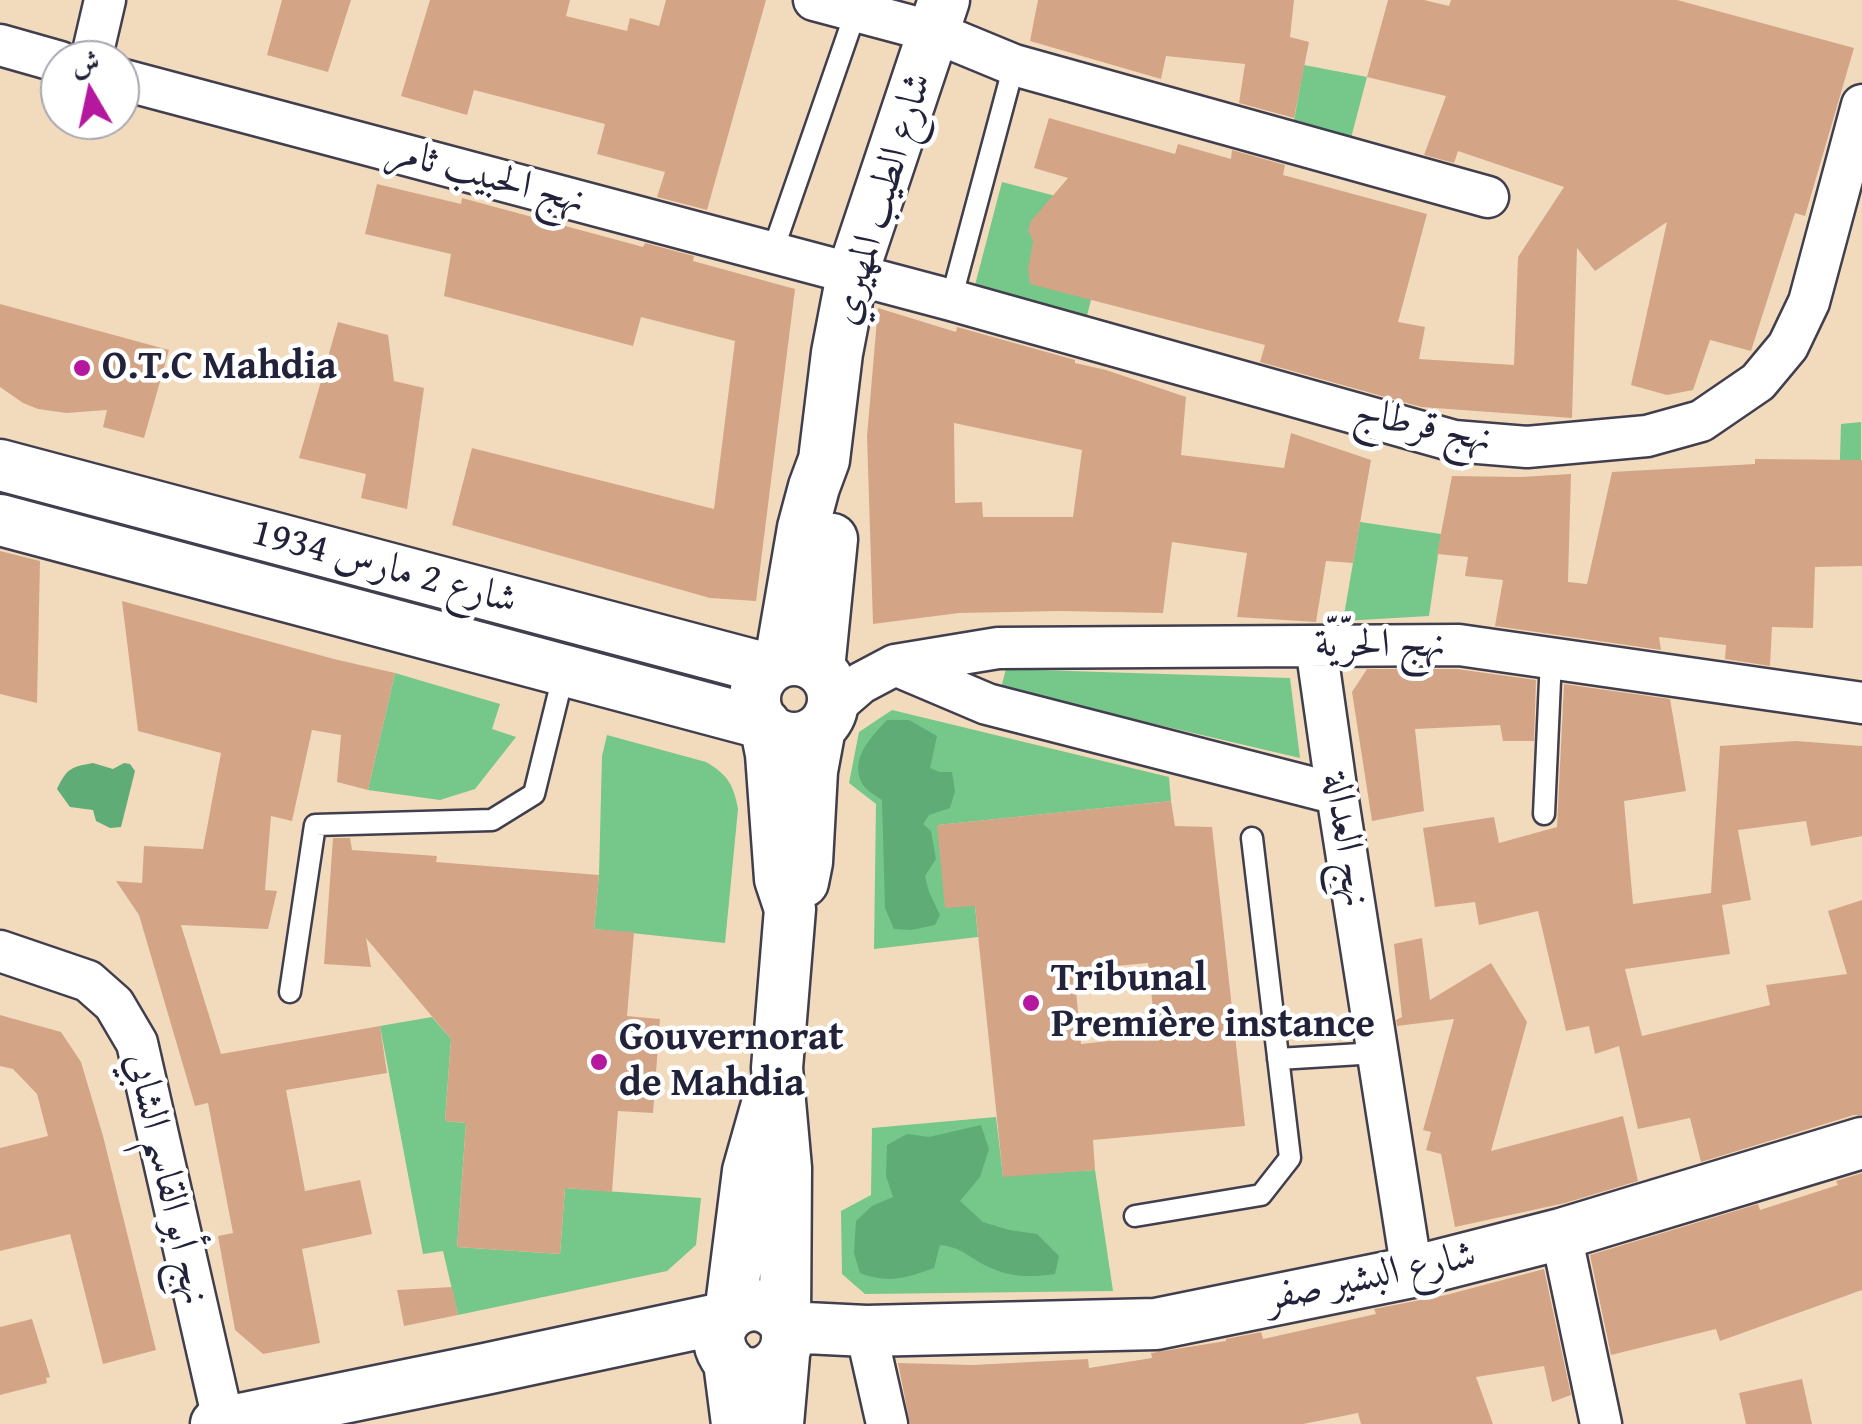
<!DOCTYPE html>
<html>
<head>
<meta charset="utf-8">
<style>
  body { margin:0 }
  #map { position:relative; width:1862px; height:1424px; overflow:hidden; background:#f2dbbd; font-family:"Gentium Book Plus",Amiri,serif }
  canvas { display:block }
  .north { position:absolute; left:40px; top:40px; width:100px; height:100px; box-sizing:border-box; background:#fff; border:2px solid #a7a7b1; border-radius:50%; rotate:351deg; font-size:28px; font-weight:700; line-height:40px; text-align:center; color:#22223b }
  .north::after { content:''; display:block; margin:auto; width:35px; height:45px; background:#b5179e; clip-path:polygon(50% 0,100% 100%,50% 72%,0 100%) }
</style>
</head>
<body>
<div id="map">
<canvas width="1862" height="1424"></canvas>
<div class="north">ش</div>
</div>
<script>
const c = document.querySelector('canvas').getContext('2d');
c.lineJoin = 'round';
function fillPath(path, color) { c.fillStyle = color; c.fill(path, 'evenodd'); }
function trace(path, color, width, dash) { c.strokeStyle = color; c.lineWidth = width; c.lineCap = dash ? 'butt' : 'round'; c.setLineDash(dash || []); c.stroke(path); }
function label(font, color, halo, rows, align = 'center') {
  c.font = font + ' "Gentium Book Plus",Amiri,serif'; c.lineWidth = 9; c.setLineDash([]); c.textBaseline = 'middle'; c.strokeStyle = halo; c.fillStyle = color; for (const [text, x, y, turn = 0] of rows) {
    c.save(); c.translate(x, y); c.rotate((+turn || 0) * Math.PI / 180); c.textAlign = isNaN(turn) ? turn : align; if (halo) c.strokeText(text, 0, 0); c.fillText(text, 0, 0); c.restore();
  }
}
const green = new Path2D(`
  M1304 65 1367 77 1351 138 1294 120Z
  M1002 182 1113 211 1087 316 975 285Z
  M1861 422V505L1838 523 1841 424Z
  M1360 522 1441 534 1429 616 1343 621Z
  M1006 669 1290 678 1300 758 1001 688Z
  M395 673 500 704 492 729 516 737 475 789 440 800 368 790Z
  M892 710 1169 777 1171 801 938 825 975 906 978 937 874 949 876 804 849 783 859 732Z
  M607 735 706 762C727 774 734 785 738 809L725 943 594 929 599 875 602 756Z
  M432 1017 451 1039 445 1121 466 1123 457 1247 560 1254 565 1188 701 1198 696 1245 667 1271 458 1315 443 1251 423 1254 380 1026Z
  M996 1117 1003 1176 1095 1170 1113 1291 865 1294 842 1274 841 1211 871 1195 872 1128Z`);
const forest = new Path2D(`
  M887 720H909L937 736 930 768 940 772H952L955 791 950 808 929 815 923 824 931 831 936 859 925 876 929 892 940 915 935 925 911 930 894 929 885 908 882 800C876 796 867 791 863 785 848 760 871 737 887 720Z
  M93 763 113 769 124 763 130 764 135 771 121 827 110 828 96 821 93 810 70 807 57 789C67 768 71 767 93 763Z
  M981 1125 989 1149 980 1177 960 1201 983 1222 1009 1230 1037 1234 1059 1256 1055 1274C1034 1277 1012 1278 991 1268 971 1260 963 1247 940 1245L934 1268C906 1278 889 1284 860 1273L854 1253 856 1221 872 1206 893 1197 886 1176 887 1145 907 1134 929 1137Z`);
const building = new Path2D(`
  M282 0H351L328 72 267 55Z
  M430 0H570L566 16 627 31 630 18 659 26 666 0H766L707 210 657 197 665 172 597 154 605 124 474 90 467 115 401 96Z
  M1038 0H1294L1290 37 1309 42 1294 118 1239 103 1245 64 1166 56 1161 79 1030 41Z
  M1388 0H1424L1449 6 1451 0H1677L1854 48 1805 216 1795 213 1751 351 1710 340 1693 390 1667 395 1631 385 1667 222 1595 271 1577 248 1572 418 1421 407 1260 362 1265 345 1030 284 1028 270 1033 241 1028 230 1031 221 1068 178 1034 168 1049 118 1175 154 1178 144 1231 159 1232 150 1285 165 1283 175 1427 214 1398 322 1425 327 1419 359 1514 365 1518 257 1564 187 1458 151 1454 163 1424 155 1446 96 1367 77Z
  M377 184 461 204 462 198 643 247 645 243 694 256 693 261 795 289 756 601 710 598 452 525 472 448 714 509 735 341 641 317 633 346 444 296 451 254 365 234Z
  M0 304 169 350 144 438 103 427 107 410 66 413 38 409 23 403 0 387Z
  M878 308 956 332 957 327 1075 360V363L1106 370 1186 397 1181 455 1284 468 1291 433 1371 460 1353 563 1326 561 1316 622 1237 617 1247 553 1172 542 1163 613 1060 611 959 613 873 624 867 436ZM954 423 1082 450 1073 517H983L982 502 955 503Z
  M338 322 388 335 394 381 424 388 407 509 361 498 366 474 299 458Z
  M1755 459 1862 460V566L1815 567 1813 628 1772 627 1770 666 1725 659 1726 645 1659 637 1661 650 1495 626 1503 580 1465 576 1468 557 1437 554 1452 476 1520 477 1571 474 1568 582 1587 584 1612 472 1755 464Z
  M0 551 40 561 37 703 0 694Z
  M122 601 334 659 395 673 368 790 337 782 341 735 312 730 292 821 271 816 265 890 277 891 268 929 181 925 221 1054 380 1026 387 1073 286 1090 305 1191 360 1180 372 1234 302 1249 320 1343 263 1354 235 1330 218 1236 233 1233 208 1103 195 1106 139 915 116 881 142 883 144 846 203 849 221 753 138 731Z
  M1367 669H1457L1536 680 1534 741H1503L1500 725 1415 729 1424 811 1372 821 1352 692Z
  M1564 684 1670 699 1686 791 1624 801 1633 904 1711 893 1720 746 1796 741 1862 746V836L1811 846 1806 821 1738 830 1751 900 1722 905 1730 954 1625 969 1642 1036 1770 1005 1766 985 1847 974 1828 911 1862 900V1115H1854L1701 1162 1690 1118 1638 1129 1619 1046 1595 1054 1589 1026 1566 1031 1538 911 1479 925 1475 902 1435 907 1423 828 1494 817 1499 843 1557 827Z
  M1171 801 1175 826 1212 827 1245 1126 1093 1140 1095 1170 1003 1177 975 906 945 908 937 825ZM1148 963 1156 1036 1081 1044 1074 970Z
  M333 838H350L352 850 437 856 436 862 599 875 594 929 634 932 627 1016 660 1019 653 1113 618 1111 612 1192 565 1188 560 1254 457 1247 466 1123 445 1121 451 1039 366 938 371 967 324 964Z
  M1422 938 1430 1000 1491 963 1527 1022 1491 1151 1623 1116 1638 1181 1565 1203 1455 1227 1441 1154 1426 1150 1431 1132 1423 1130 1454 1019 1397 1026 1396 1020 1402 1017 1394 944Z
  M0 1015 61 1032 81 1062 103 1136 156 1350 103 1364 70 1234 0 1251V1148L48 1136 37 1094 13 1069 0 1066Z
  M1862 1173V1290L1720 1341 1716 1329 1611 1355 1590 1255 1758 1204 1760 1210 1838 1185 1836 1181Z
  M1544 1269 1571 1395 1552 1402 1544 1366 1476 1377 1493 1424H1361L1358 1413 1303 1424H910L898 1363 973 1365 1088 1359 1089 1368 1152 1358 1151 1353 1226 1341V1339L1261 1332 1263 1339 1376 1314 1374 1309 1446 1295Z
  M452 1287 458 1315 404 1326 397 1290Z
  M32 1319 50 1377 46 1378 47 1383 0 1395V1327Z
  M1802 1379 1812 1424H1746L1739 1393Z`);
const service = new Path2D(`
  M772 253 856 11
  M951 300 1014 65
  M1544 814 1551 658
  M290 992 315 825 492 820 534 794 564 672
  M1278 1059 1377 1053
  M1135 1216 1261 1195 1290 1158 1252 838`);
const minor = new Path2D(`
  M814 0 934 32 1014 65 1488 197
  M0 45 60 62
  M91 60 105 0
  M120 79 951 300 1454 441 1527 447 1647 436 1701 421 1758 382 1788 346 1809 302 1862 105
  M1316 646 1337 794 1412 1272
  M895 665 987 704 1337 794
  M832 708 861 683 895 665 998 648 1459 645 1862 703
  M0 951 88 981 114 1004 137 1043 224 1424
  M1561 1234 1601 1424
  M866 1331 887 1424`);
const tertiary = new Path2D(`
  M0 465 768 669
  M0 520 765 724 771 754 780 879 790 909 777 1068 786 1168 785 1324C798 1365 747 1393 725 1357 701 1319 758 1282 785 1324
  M755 699a39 39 0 1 1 78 0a39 39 0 1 1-78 0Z
  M780 662 803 528 814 487 824 460 837 353 852 275 944 0
  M819 669 832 539
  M803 882 807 862 812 771 820 728
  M730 1314 748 1171 769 1097
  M786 1327 866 1331 1156 1324 1412 1272 1561 1234 1862 1143
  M729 1362 737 1424
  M216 1424 485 1369 728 1317
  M778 1424 784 1355`);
const markers = [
  [82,368,10,"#b5179e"],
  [1031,1003,10,"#b5179e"],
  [599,1062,10,"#b5179e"]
];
const streetNames = [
  ["نهج الحبيب ثامر",486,177,15],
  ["شارع الطيب المهيري",883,199,-73],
  ["نهج قرطاج",1423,427,12],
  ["شارع 2 مارس 1934",384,568,15],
  ["نهج الحرّيّة",1380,646],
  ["نهج العدالة",1345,840,81],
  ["نهج أبو القاسم الشابي",166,1179,77],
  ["شارع البشير صفر",1371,1278,-12]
];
const poiNames = [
  ["O.T.C Mahdia",102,368],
  ["Tribunal",1051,980],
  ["Première instance",1051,1026],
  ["Gouvernorat",619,1039],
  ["de Mahdia",619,1085]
];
fillPath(green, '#75c78a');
fillPath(forest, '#60ac76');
fillPath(building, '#d3a586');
trace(service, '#413e4e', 25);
trace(minor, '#413e4e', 45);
trace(tertiary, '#413e4e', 55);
trace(service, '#fff', 20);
trace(minor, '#fff', 40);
trace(tertiary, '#fff', 50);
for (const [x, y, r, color] of markers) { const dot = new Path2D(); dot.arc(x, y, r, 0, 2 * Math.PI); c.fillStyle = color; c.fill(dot); trace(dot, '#fff', 4); }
label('40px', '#22223b', '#fff', streetNames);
label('bold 40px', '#22223b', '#fff', poiNames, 'left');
</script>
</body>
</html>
